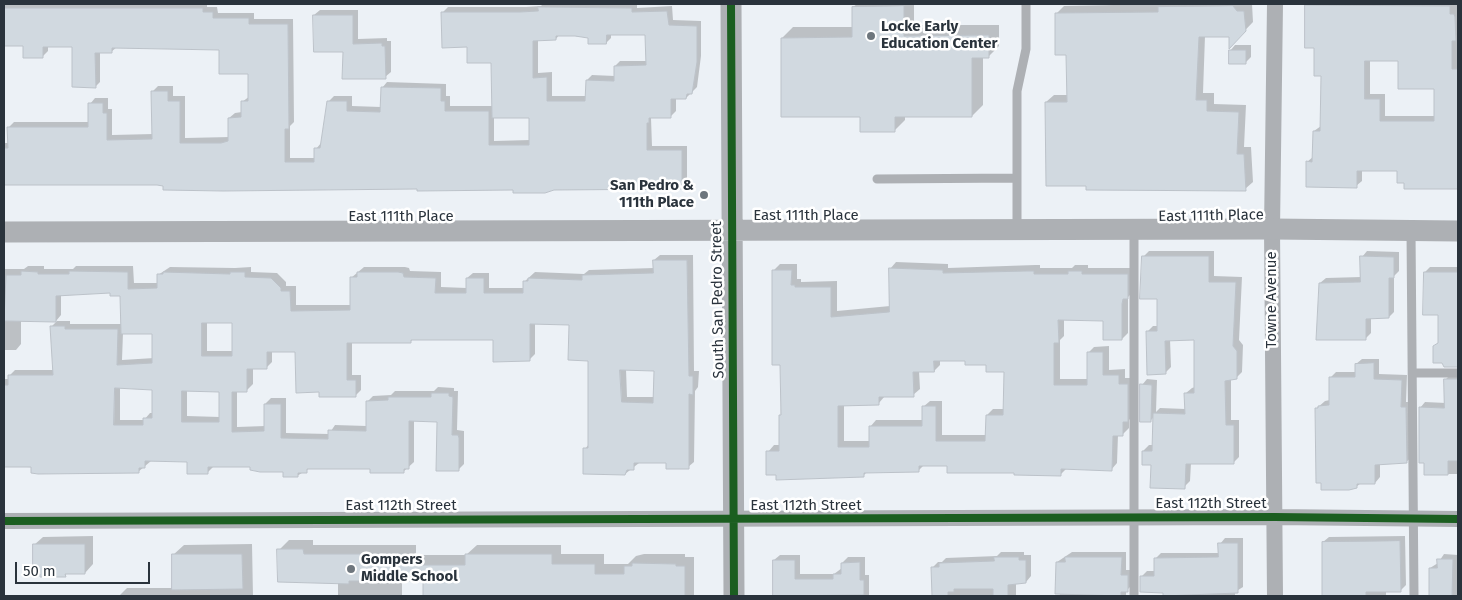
<!DOCTYPE html>
<html>
<head>
<meta charset="utf-8">
<style>
  body { margin:0 }
  #map { position:relative; width:1462px; height:600px; overflow:hidden; background:#ecf1f6; font-family:"Fira Sans",sans-serif }
  canvas { display:block }
  .frame { position:absolute; inset:0; border:5px solid #2a333c; pointer-events:none }
  .scale { position:absolute; left:15px; top:562px; width:135px; height:22px; box-sizing:border-box; border:2px solid #2a333c; border-top:0; padding-left:6px; font-size:15px; line-height:18px; white-space:nowrap; color:#2a333c; -webkit-text-stroke:4px #fff; paint-order:stroke }
</style>
</head>
<body>
<div id="map">
<canvas width="1462" height="600"></canvas>
<div class="frame"></div>
<div class="scale">50 m</div>
</div>
<script>
const c = document.querySelector('canvas').getContext('2d');
c.lineJoin = 'round';
function fillPath(path, color) { c.fillStyle = color; c.fill(path, 'evenodd'); }
function trace(path, color, width, dash) { c.strokeStyle = color; c.lineWidth = width; c.lineCap = dash ? 'butt' : 'round'; c.setLineDash(dash || []); c.stroke(path); }
function label(font, color, halo, rows, align = 'center') {
  c.font = font + ' "Fira Sans",sans-serif'; c.lineWidth = 5; c.setLineDash([]); c.textBaseline = 'middle'; c.strokeStyle = halo; c.fillStyle = color; for (const [text, x, y, turn = 0] of rows) {
    c.save(); c.translate(x, y); c.rotate((+turn || 0) * Math.PI / 180); c.textAlign = isNaN(turn) ? turn : align; if (halo) c.strokeText(text, 0, 0); c.fillText(text, 0, 0); c.restore();
  }
}
const shadow = new Path2D(`
  M4 4H207V7H217L218 13H254V19H293L294 122 290 126V158H316V149L321 143 329 101 334 96H352V106L381 107 382 88 387 82 446 84V96H450V106H493L492 62 468 46 443 12 448 7H526L541 6 543 4H637V8L672 6 673 20 701 21V56L697 87 686 98 676 97V111L670 117 651 118 652 146H687V182L681 187 515 191V189L418 188 58 183 4 184V143H9V127L14 122H90V104L95 98H108V109H112V135L153 134V91L158 86H173V96H185V138L230 137 229 118 235 113 242 112V102L250 96 249 73 220 48 117 47 111 52H100V82L95 87 74 46 48 45V51L42 57 25 45H4ZM646 33 647 61H620L615 66V76L592 75 587 80V96H552V72L538 73V39H556L559 35 589 37 606 43 611 38V34ZM494 117H530V140L494 141Z
  M857 4H914V25H999V46L988 57H983V105L972 116H905V120L894 131 861 115 782 38 793 27H853V7Z
  M1163 4H1252L1253 22 1230 46V36H1205L1203 93H1214V104L1246 105 1244 147H1251L1253 182 1245 189 1046 102 1054 95H1068L1067 53 1056 14 1064 6Z
  M1308 4 1458 5V187H1406V182L1398 170H1362V181L1356 186 1307 162 1314 156V131L1321 126 1322 75 1306 6ZM1370 60H1399L1436 88V116H1385V94H1370Z
  M320 10H358V39L387 38V41H391V72L385 77 344 51 314 15Z
  M1235 45H1251V57L1245 63 1230 51Z
  M1149 251H1214V276L1242 277 1239 340 1243 345 1242 372 1236 378 1231 379V420H1239V457L1233 463H1191L1190 481 1184 487 1152 464 1143 451 1149 445H1154V417L1150 421 1142 385 1147 379 1157 380 1156 412 1160 408 1186 409V393L1192 388 1195 387V339H1170L1171 367 1165 373 1147 332 1153 326H1158L1159 298 1143 257Z
  M1367 251 1399 252V271L1394 276V312L1389 317H1371V333L1366 338 1320 283 1326 278 1361 277 1362 257Z
  M660 255H693L694 371H699L698 387 695 391 694 462 688 467 668 461 639 463 625 474 585 449 589 444 590 359 570 324 535 323V354L529 360 495 339H413L410 342H352V375H361V390L355 396 320 391 296 351H272V362L266 368H253V384L247 390H237V427L265 426V404L271 398H286V433L329 434 335 425 367 426V402L373 396 391 395 395 391H434L438 387 454 388V391H458L457 430 464 431V464L458 470 438 420H414V462L403 472 372 468H310L297 476 284 471 252 466 213 467 208 472 188 461H151L138 472 4 466V379H9V376L15 370H54L51 327 57 321H70V324H122V294L111 292 61 294V315L56 321 21 320V344L16 350H4V269H24L28 266H44V269H73L76 266H133L134 283H158V275L170 267 235 268 251 267V272L277 273 286 282V286H296V305H351V278L364 267H405L409 268 410 271 441 272V287L467 288V278L473 273H489V288H524V282L535 272 584 274 589 270 654 268V260ZM207 322H233V351H207ZM154 332V358L122 360 123 333ZM626 369 655 370V397H627ZM120 387 154 388 153 413H150L144 420H120ZM187 390 220 391V417L187 416Z
  M896 262 948 264V268L1035 265H1040V268H1072L1075 265H1088V268H1134V291L1128 297V333L1122 339 1104 320 1064 319V336L1060 340V379H1088V353L1094 347 1109 346V370L1125 369V378H1134V415L1129 420V428L1122 435H1118L1117 463 1111 470 1067 468 1061 474 948 465H924L918 471 867 472 863 476 777 474 768 452 774 445H780L782 364 773 271 780 264H797V279H801V282L837 281V311L890 306V269ZM940 360H966L988 363 1005 370V409H993L987 415V435H942V401H930L923 407V420H876L870 427V441H844V404H878L885 396 913 395 920 389 919 371H934L940 365Z
  M1430 267H1458V366H1445L1435 346 1439 342V314L1425 272Z
  M1362 359H1379V374L1407 375 1406 402H1411L1412 457 1406 462 1380 463V477L1375 483H1361L1356 487 1317 408 1325 401 1330 400 1331 377 1336 372H1356V364Z
  M1451 374H1458V474H1425L1420 408 1425 402 1446 403 1445 380Z
  M93 536V564L85 573H68L65 575 34 545 43 537Z
  M1405 536 1406 585 1401 590H1386V596H1323V542L1329 537Z
  M1225 538H1243V587L1235 592V596H1166L1164 592 1142 576 1147 571H1155L1156 558 1161 553H1220V544Z
  M289 540H313V545H416V555H466L477 545H561V554H604V564H628L636 556 644 554H685V557H694V596H424V579L402 580V596H338V583L279 550Z
  M252 544 253 596H119L127 588H174L173 555 184 545Z
  M1001 552H1024V555H1031V576L1026 582 1016 583V596H914L932 595V568L938 562H942L946 558 997 556Z
  M1072 552H1126V570H1132V585L1126 591V596H1060L1057 562Z
  M1444 554 1458 555V596H1447L1430 568 1438 563Z
  M780 555H800V574H834L842 568V563L848 557H865V575H869V596H778L774 560Z`);
const building = new Path2D(`
  M1305 5 1450 6V14H1454L1455 17 1456 41H1452V69H1458V189H1404V183H1397V171H1357V188L1306 187V161L1312 162 1313 131H1320L1321 76H1314V48H1305ZM1365 61H1398V89H1434V121H1380V99H1365Z
  M904 6V36L989 35V58H972V117H895V132H860V117H781V38L852 37V7Z
  M1233 6 1237 11H1244L1246 31 1229 49V37H1199L1196 100H1207V111L1239 112 1237 154H1244L1246 191 1086 190V186H1046L1045 102H1067L1066 55H1055V13L1158 12V7Z
  M538 7 632 8V12L667 11 669 25 697 26V62L692 94H687L686 99H671V118H649V123H647V150H682V189L554 190 545 193H513V190L417 191V189L223 191 163 190V186L157 185H4V148H8L7 127H88V103H103V113H107V140L152 139 151 91H168V101H180V143H221L228 141V118L241 117V101H248V74H219V50L112 48V53H95L96 88 72 87V47H43V58H23V46H4V8H203V12H213V18H249V24H288L289 129H285V162H314V148H320L327 101H347V111L380 112 381 87 441 88V101H445V111H489V145H529V118H492L491 63H467V47L442 48 441 12H520L538 11ZM607 35H645L646 65 614 66V81L586 80 585 101H547V77L533 78V41L556 40V36H575L588 38V44H606Z
  M313 15H353V44L382 43V46H385L386 79H342L343 52H314Z
  M1229 50H1246V64H1229Z
  M1142 256H1209V282H1236L1233 346 1237 351V379L1225 381 1226 425H1234V464H1186L1185 489 1150 488 1151 465H1142V451H1152L1153 413 1185 414 1184 393H1194V340L1165 341 1166 374 1147 375 1146 331H1157V299H1140Z
  M1360 256 1394 257V278H1389V318L1366 319V340H1316L1319 283 1360 282Z
  M653 260H687L689 376H693V395L689 394V469H666V463H634V470H627L625 475 583 474V448H588V361L568 360 569 325 530 324V361L493 362V340H411V343H347V380H356V397H319V392L296 393 295 352H267V369H247V392H232V432L264 431V404H281V438L328 439V430L366 431V401L388 400V397H431V393H449V396L453 397 452 435H458L459 438V471H436L437 422 409 421V469H404V473H370V469H307V473H298V477H283V472H260L250 470V467H208V474H187V462L145 461V468H139V473L38 474 31 473V467H4V385H8V375H53L50 326H65V329H118L117 365 152 363V334H121L120 296H110V293L56 296V322L4 321 6 275H21V271L38 272V274H69V271L128 272V289L157 288V274H163V272L230 274V272H245V277L271 278 281 288V291H290L291 311 350 310V277H357V272H398L403 273 404 277 436 278 435 293H466V278H484V293H523V281H528V278L582 280V275L653 273ZM202 323H232V356H202ZM620 370 654 371 653 403 622 402ZM115 388 152 390V418H143V425H114ZM182 391 219 392V422H182Z
  M889 268 943 270V273L1027 271H1034V274H1068V271H1082V274H1128V299H1123L1122 304V340H1103V321L1058 320 1059 343H1054V385H1087V352H1103V375H1119V384H1128V422H1123V436H1113L1112 471 1061 469V476L1014 475V473H947V466H919V472L864 473V477L776 480V475H766V451H779V415H781L780 365H772V270H792L791 285H795V287H831V317L889 312ZM934 361H965V365H986V372H1004L1003 415H986L985 441H936V406H922V426H869V447H838V406L879 405V397H914L913 372H934Z
  M1424 272H1458V367H1444L1442 363H1433V346L1438 343V315H1423Z
  M1374 363V379L1402 380 1401 407H1406L1407 463 1375 465V484H1357V488L1349 490H1321V483H1316L1315 408H1318V406L1329 405V377H1355V364Z
  M1444 379H1458V461H1448V475H1424V463H1419V407L1444 408Z
  M1140 384 1152 385 1151 422H1140Z
  M1400 541 1401 592H1366V596H1322V542Z
  M1218 543H1238V593L1163 596V593L1140 592V576H1154V558L1218 557Z
  M33 544H85V574H65L66 577H40V574H33Z
  M277 549H303L304 554H406V565H465V554H552V564H595V574H624V566H632V563L676 564V566H685V596H423V581H349V584L278 582Z
  M172 554H242L243 589 172 590Z
  M994 557H1019V560H1026V583L1008 585V596H993V589H954V592H948V596H932L931 567H939V563L994 561Z
  M1065 557H1122L1121 575H1128V592H1121V596L1055 594 1056 562H1065Z
  M1437 559H1453L1452 596H1429V568H1437Z
  M773 560H795V579H833V574H841V563L860 562V580H864V595L773 596Z`);
const service = new Path2D(`
  M1017 178V230
  M877 179 1017 178V91L1026 49V4
  M1411 231 1414 596
  M1413 373H1458
  M1134 596V231`);
const minor = new Path2D(`
  M4 521 1274 517 1458 519
  M1275 596 1272 229 1275 4`);
const tertiary = new Path2D(`
  M731 4 734 596
  M4 232 1272 229 1458 231`);
const cycleway = new Path2D(`
  M731 4 734 596
  M4 521 1274 517 1458 519`);
const markers = [
  [871,36,5,"#6e767d"],
  [704,195,5,"#6e767d"],
  [351,569,5,"#6e767d"]
];
const poiNames = [
  ["Locke Early",881,27],
  ["Education Center",881,44],
  ["San Pedro &",694,186,"right"],
  ["111th Place",694,203,"right"],
  ["Gompers",361,560],
  ["Middle School",361,577]
];
const streetNames = [
  ["East 111th Place",806,216],
  ["East 111th Place",1211,216,-1],
  ["East 111th Place",401,217],
  ["South San Pedro Street",718,300,-91],
  ["Towne Avenue",1272,300,-90],
  ["East 112th Street",1211,504],
  ["East 112th Street",401,506],
  ["East 112th Street",806,506]
];
fillPath(shadow, '#0003');
fillPath(building, '#d1d9e0');
trace(building, '#bcc2c9', 1);
trace(service, '#adb0b4', 9);
trace(minor, '#adb0b4', 16);
trace(tertiary, '#adb0b4', 21);
trace(cycleway, '#1b5e20', 8);
for (const [x, y, r, color] of markers) { const dot = new Path2D(); dot.arc(x, y, r, 0, 2 * Math.PI); c.fillStyle = color; c.fill(dot); trace(dot, '#fff', 2); }
label('bold 15px', '#2a333c', '#fff', poiNames, 'left');
label('15px', '#2a333c', '#fff', streetNames);
</script>
</body>
</html>
